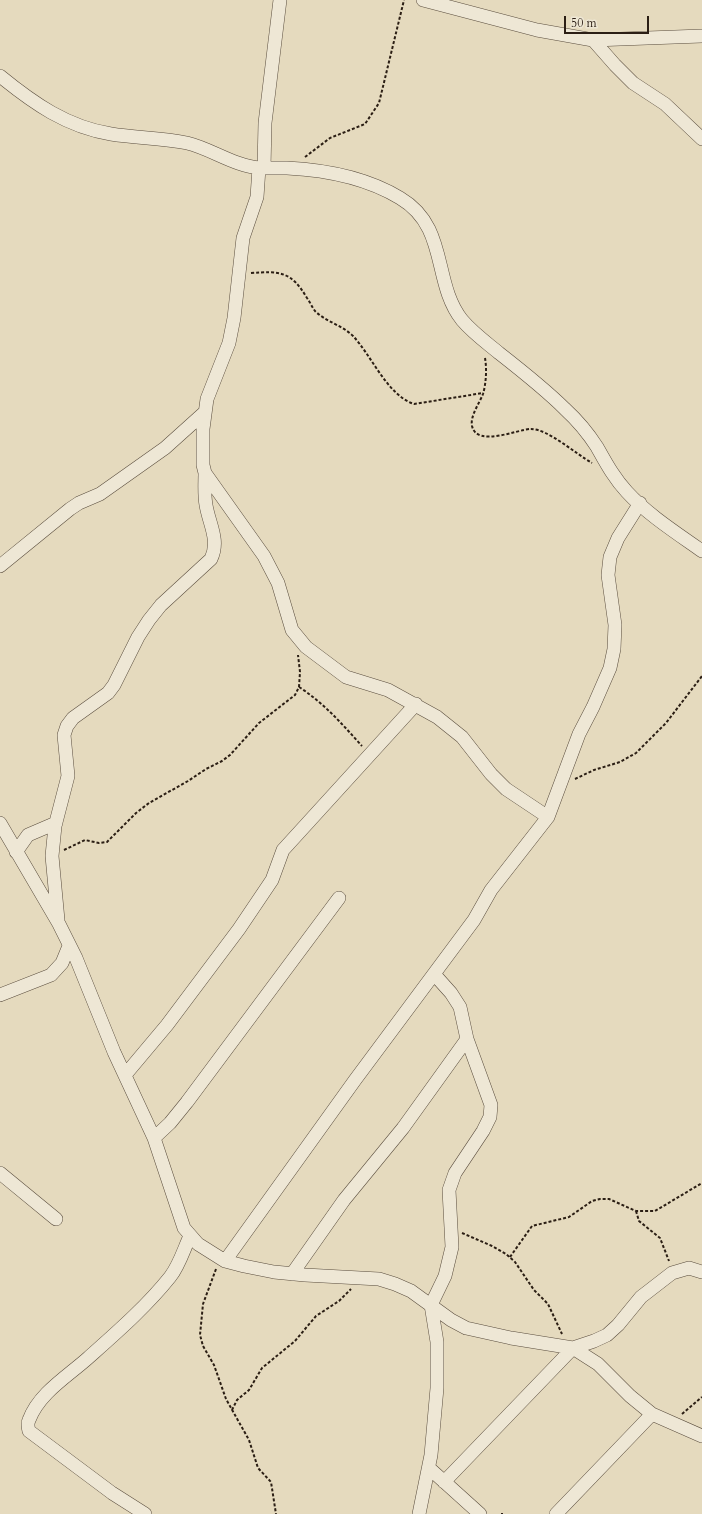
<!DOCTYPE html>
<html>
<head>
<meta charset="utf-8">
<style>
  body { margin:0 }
  #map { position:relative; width:702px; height:1514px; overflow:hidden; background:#e5dabe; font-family:Cardo,serif }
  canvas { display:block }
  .scale { position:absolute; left:564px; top:16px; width:85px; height:18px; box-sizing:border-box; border:2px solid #2b1e14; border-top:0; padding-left:5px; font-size:12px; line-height:14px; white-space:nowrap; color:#2b1e14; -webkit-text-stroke:3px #eee7d5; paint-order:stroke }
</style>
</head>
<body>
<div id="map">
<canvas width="702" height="1514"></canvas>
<div class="scale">50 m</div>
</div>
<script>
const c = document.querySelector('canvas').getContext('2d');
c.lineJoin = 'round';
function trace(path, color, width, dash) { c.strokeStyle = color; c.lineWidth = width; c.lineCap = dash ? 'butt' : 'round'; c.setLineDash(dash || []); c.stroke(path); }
const path = new Path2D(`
  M305 157 330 138 365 124 379 103 404 0
  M251 273C280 271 291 271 307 298 310 302 312 307 315 311 326 322 342 325 353 336 372 356 387 395 414 404L483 393
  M485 358C487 369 486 384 483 394 479 404 470 416 472 426 477 448 518 429 531 429 548 429 576 454 592 463
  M299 687C324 703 342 724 362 746
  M575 779 594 770 620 762 636 753 666 723 702 676
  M64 850 85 840 99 843 107 842 136 813 149 803 188 781 206 769 222 761 230 755 259 723 295 695 299 687 300 672 298 655
  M636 1211 639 1221 660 1238 669 1261
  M462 1233 492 1246 506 1254 515 1262 534 1290 548 1304 562 1334
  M510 1257 532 1226 569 1217 592 1201 600 1199H609L636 1211H655L702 1183
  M216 1269 203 1304 200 1335 203 1346 214 1365 226 1399 249 1440 258 1468 271 1482 276 1514
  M232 1410 237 1400 249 1390 262 1368 295 1341 316 1316 339 1301 351 1289
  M682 1414 702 1397
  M501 1514H503`);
const minor = new Path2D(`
  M423 0 537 30 593 40 702 36
  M593 40 615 65 633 83 665 104 702 139
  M0 76C33 103 67 127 111 134 136 138 162 138 187 143 212 149 234 166 260 168 269 168 278 168 287 168 326 170 367 178 400 198 449 227 432 282 462 320 473 333 487 343 499 353 522 371 545 389 565 409 577 420 588 433 597 447 606 463 614 478 627 492 647 514 678 534 702 551
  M259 168 257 197 243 238 234 318 229 343 207 399 203 429V465L205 473 264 556 278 583 292 630 306 647 346 677 388 690 437 717 462 737 491 774 506 789 548 817
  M264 168 265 123 280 0
  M0 566 70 509 79 503 100 494 165 448 205 412
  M0 823 59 924 76 958 114 1052 154 1138 184 1228 198 1244 225 1261 244 1266 274 1272 305 1275 379 1279 395 1284 411 1291 451 1320 466 1328 511 1338 573 1348 598 1364 630 1396 652 1414 702 1436
  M16 852 28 835 56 823
  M58 920 52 856 55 826 68 776 64 735 67 726 73 718 108 693 114 685 138 637 149 620 161 605 211 559C220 540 209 524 206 505 204 494 205 484 205 473
  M0 995 51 975 62 963 69 946
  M125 1075 167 1025 239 929 272 880 283 850 416 704
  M154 1138 170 1123 187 1102 339 898
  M0 1173 56 1219
  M225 1261 355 1080 474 920 491 890 548 817 579 734 593 707 610 668 614 649 615 625 608 575 610 557 618 538 640 503
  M292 1274 344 1200 403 1128 467 1039
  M429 1468 480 1514
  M444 1482 573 1348 594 1341 607 1335 618 1325 641 1297 672 1273 689 1268 702 1272
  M145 1514 112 1493 29 1431C28 1427 27 1424 29 1420 39 1393 68 1376 88 1358 116 1333 146 1307 170 1277 179 1266 184 1249 190 1236
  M419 1514 431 1455 437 1388V1342L431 1305 445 1276 452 1247 449 1190 455 1173 483 1131 490 1117 491 1105 467 1039 460 1007 451 993 434 974
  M556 1514 652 1414`);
trace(minor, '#5a4d3e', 14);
trace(path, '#2b1e14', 2, [3, 2]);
trace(minor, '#eee7d5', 13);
</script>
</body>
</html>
